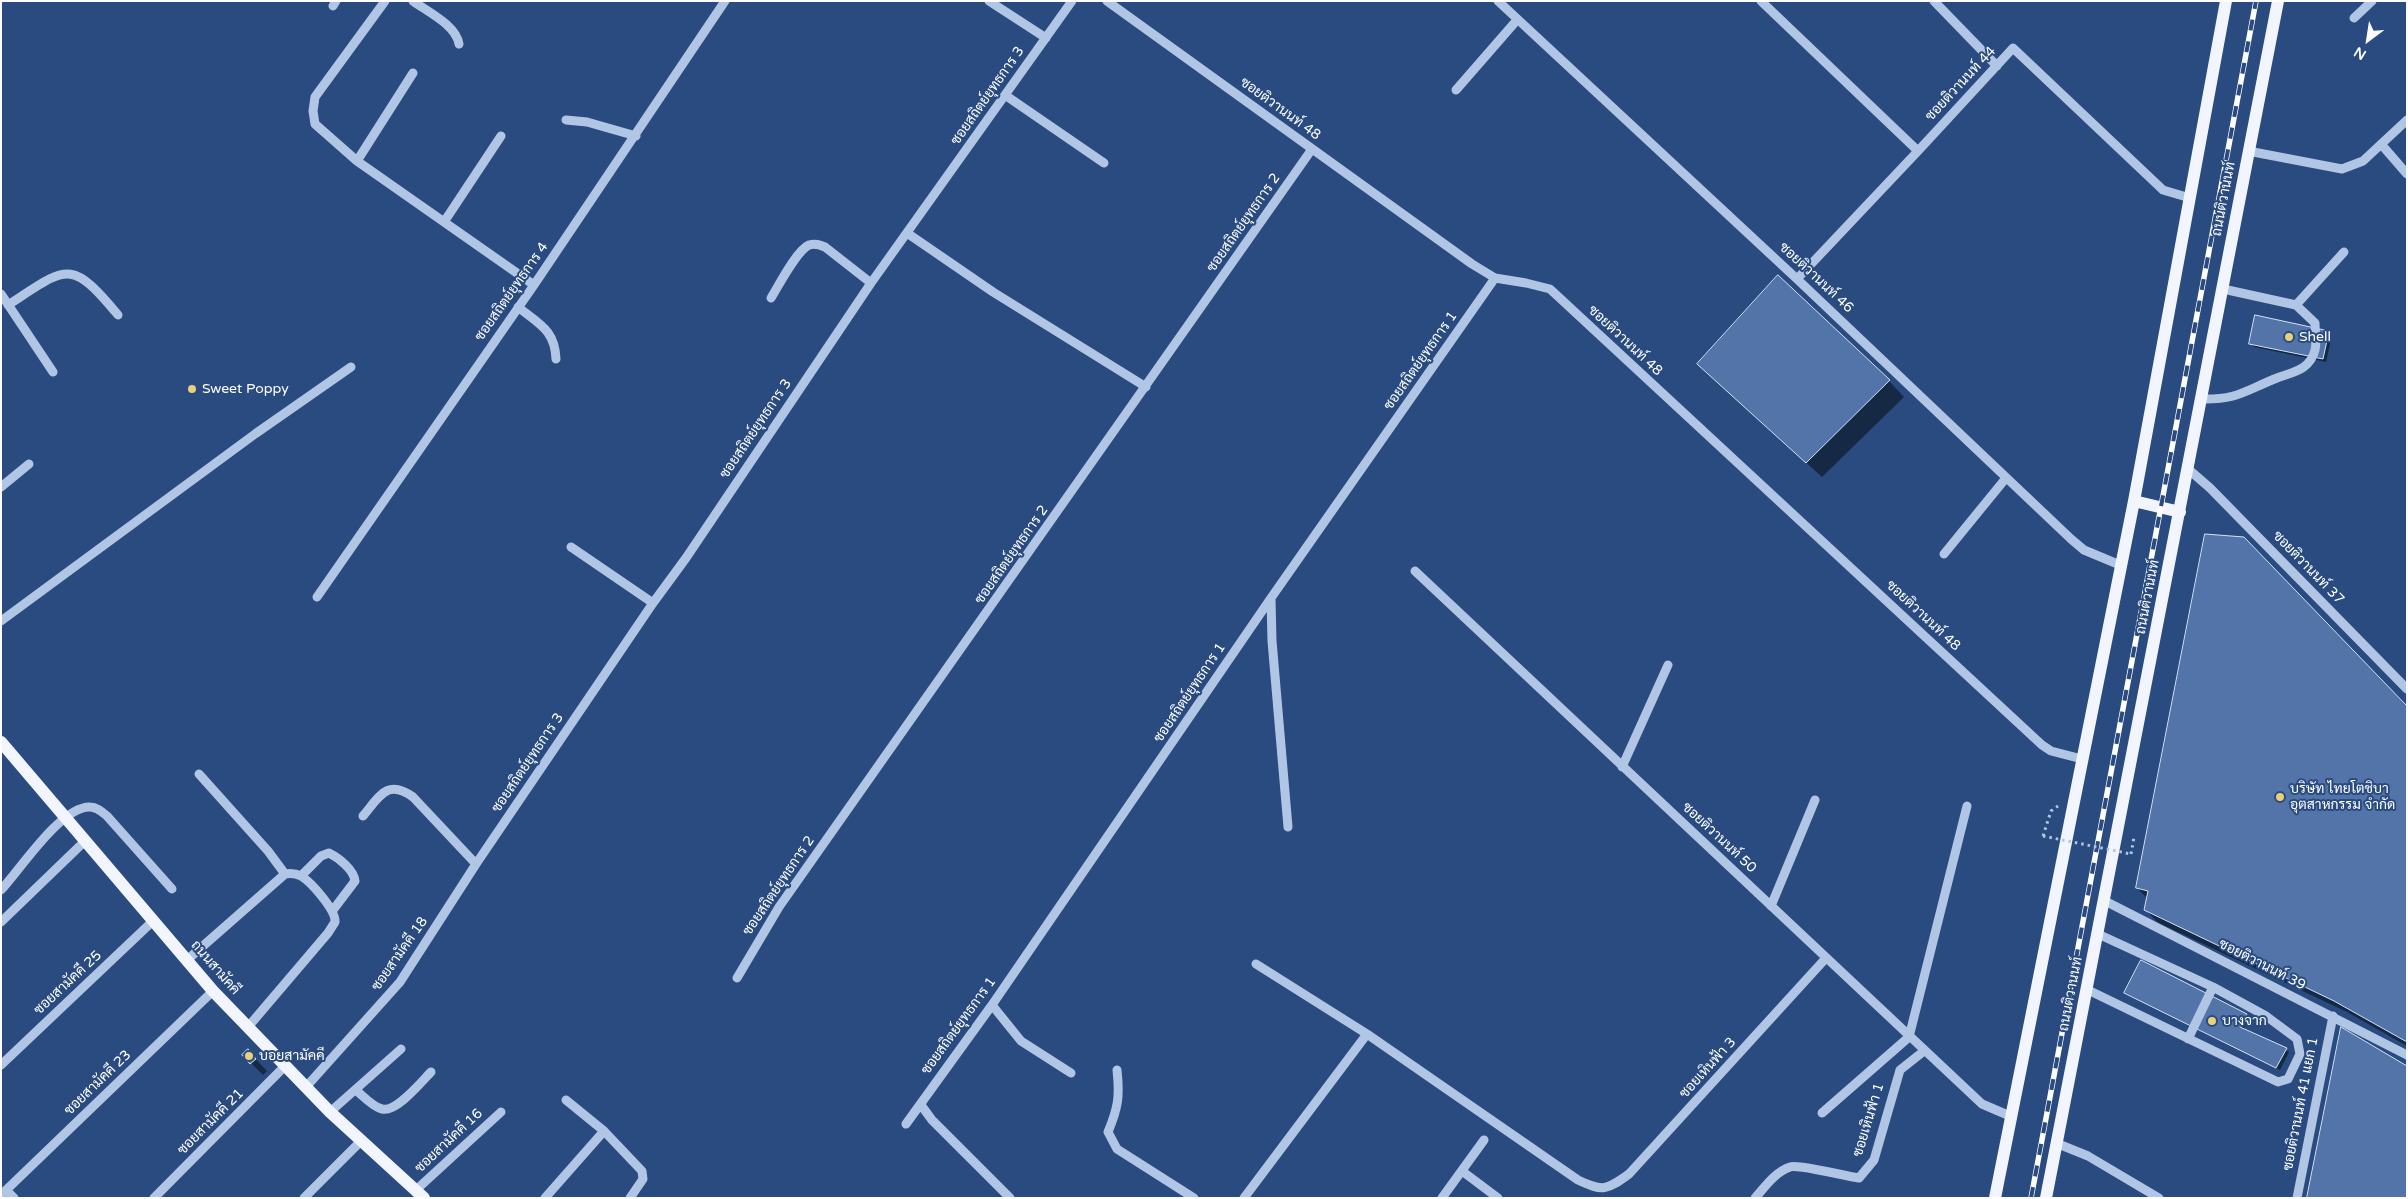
<!DOCTYPE html>
<html>
<head>
<meta charset="utf-8">
<style>
  body { margin:0 }
  #map { position:relative; width:2408px; height:1199px; overflow:hidden; background:#294b80; font-family:"Varela Round",sans-serif }
  canvas { display:block }
  .frame { position:absolute; inset:0; border:2px solid #fff; pointer-events:none }
  .north { position:absolute; left:2343px; top:15px; width:50px; height:50px; -webkit-text-stroke:4px #294b80; paint-order:stroke; rotate:211deg; font-size:14px; font-weight:700; line-height:20px; text-align:center; color:#fff }
  .north::after { content:''; display:block; margin:auto; width:18px; height:22px; background:#fff; clip-path:polygon(50% 0,100% 100%,50% 72%,0 100%) }
</style>
</head>
<body>
<div id="map">
<canvas width="2408" height="1199"></canvas>
<div class="frame"></div>
<div class="north">N</div>
</div>
<script>
const c = document.querySelector('canvas').getContext('2d');
c.lineJoin = 'round';
function fillPath(path, color) { c.fillStyle = color; c.fill(path, 'evenodd'); }
function trace(path, color, width, dash) { c.strokeStyle = color; c.lineWidth = width; c.lineCap = dash ? 'butt' : 'round'; c.setLineDash(dash || []); c.stroke(path); }
function label(font, color, halo, rows, align = 'center') {
  c.font = font + ' "Varela Round",Sarabun,sans-serif'; c.lineWidth = 4; c.setLineDash([]); c.textBaseline = 'middle'; c.strokeStyle = halo; c.fillStyle = color; for (const [text, x, y, turn = 0] of rows) {
    c.save(); c.translate(x, y); c.rotate((+turn || 0) * Math.PI / 180); c.textAlign = isNaN(turn) ? turn : align; if (halo) c.strokeText(text, 0, 0); c.fillText(text, 0, 0); c.restore();
  }
}
const shadow = new Path2D(`
  M2329 332 2332 335 2326 362 2254 347 2251 343Z
  M1698 364 1889 381 1904 397 1822 477Z
  M2407 708V1046L2347 1012 2157 922 2146 910 2148 899 2137 888Z
  M2126 993 2246 1015 2249 1018 2243 1030 2289 1052 2280 1070Z
  M248 1051 267 1071 263 1075 243 1055Z`);
const building = new Path2D(`
  M1778 275 1890 380 1806 463 1697 364Z
  M2255 315 2329 331 2323 359 2249 344Z
  M2205 534 2244 537 2407 706V1042L2334 1001 2144 910 2148 891 2136 888Z
  M2141 960 2247 1014 2240 1027 2287 1048 2276 1068 2124 993Z
  M2341 1027 2407 1066V1198H2307Z
  M248 1049 256 1059 250 1064 242 1055Z`);
const path = new Path2D(`
  M2043 836 2051 811 2058 806
  M2131 854 2134 837`);
const minor = new Path2D(`
  M385 1 315 97 313 111 315 124 357 161 534 285
  M413 1C428 12 456 25 459 44
  M989 1 1046 38
  M1107 1 1472 264 1495 278 1526 283 1550 289 2042 745 2051 751 2082 759
  M1498 1 1797 279 2071 539 2084 550 2120 565
  M1761 1 1918 151 2013 48 2163 190 2190 198
  M1934 1 1997 66
  M333 6 336 1
  M2354 18 2372 1
  M1456 90 1517 20
  M1005 95 1104 163
  M566 120 587 122 636 136
  M2381 144 2407 174
  M2248 151 2342 169 2363 161 2407 120
  M357 161 413 73
  M444 222 501 136
  M907 233 993 292 1146 387
  M1797 279 1918 151
  M1 294 53 372
  M771 298C779 285 797 250 809 245 815 243 820 245 825 247L871 283
  M8 305C67 267 70 257 118 315
  M2296 305 2344 252
  M518 307C539 324 555 330 556 359
  M2200 399C2238 400 2244 391 2277 378 2293 372 2310 370 2315 350 2317 342 2315 331 2315 323L2296 305 2223 289
  M2187 468 2210 488 2407 689
  M1 487 29 464
  M571 547 653 603
  M1944 554 2006 478
  M1415 571 1982 1104 2010 1116
  M317 597 534 285 725 1
  M1271 599 1272 641 1288 827
  M1 621 255 434 351 367
  M1622 767 1668 665
  M199 774 268 851 285 874
  M363 816C379 797 387 778 413 797L476 864
  M301 876 321 856 329 853C339 858 354 870 355 881L333 910
  M1 890C20 870 61 806 90 807 97 807 102 812 107 816L172 889
  M2105 901 2407 1055
  M1771 906 1815 800
  M1 922 86 840
  M187 960 285 874C291 873 295 873 301 876 311 882 336 910 335 922L328 933 248 1027
  M1256 964 1367 1034 1578 1180C1603 1192 1607 1190 1629 1174L1826 958
  M737 978 779 907 1312 149
  M2088 990 2278 1082 2288 1079 2300 1054 2297 1039 2266 1016 2213 987 2098 934
  M992 1005 1021 1041 1071 1073
  M2188 1039 2213 987
  M1 1065 154 920
  M1117 1070C1120 1097 1118 1108 1108 1132L1117 1149 1194 1198
  M306 1087 400 982 476 864 653 603 686 558 871 283 1072 1
  M356 1090C363 1096 373 1107 382 1109 396 1113 421 1082 431 1072
  M566 1100 604 1131 642 1171 643 1179 630 1198
  M921 1105 932 1120 1010 1198
  M330 1112 401 1049
  M1822 1113 1909 1037 1967 806
  M906 1124 992 1005 1271 598 1495 278
  M2056 1143 2088 1156 2159 1198
  M1462 1171 1498 1198
  M6 1190 14 1198
  M416 1190 501 1112
  M1 1195 213 991
  M154 1198 286 1065
  M304 1198 362 1140
  M545 1198 604 1131
  M1244 1198 1367 1034
  M1442 1198 1484 1140
  M1755 1198C1765 1187 1775 1172 1790 1167 1798 1164 1845 1176 1859 1178L1874 1160 1900 1070 1924 1051
  M2297 1198 2333 1016`);
const major = new Path2D(`
  M2134 501 2180 512
  M1 742 213 991 330 1112 424 1198
  M1995 1198 2134 501 2226 1
  M2046 1198 2278 1`);
const rail = new Path2D(`
  M2031 1198 2256 1`);
const pathBridge = new Path2D(`
  M2043 836 2131 854`);
const markers = [
  [2289,337,5,"#ecd079"],
  [192,389,5,"#ecd079"],
  [2280,797,5,"#ecd079"],
  [2212,1021,5,"#ecd079"],
  [249,1056,5,"#ecd079"]
];
const streetNames = [
  ["ซอยติวานนท์ 44",1961,84,-47],
  ["ซอยสถิตย์ยุทธการ 3",988,96,-55],
  ["ซอยติวานนท์ 48",1280,109,36],
  ["ถนนติวานนท์",2224,199,-79],
  ["ซอยสถิตย์ยุทธการ 2",1244,223,-55],
  ["ซอยติวานนท์ 46",1816,278,43],
  ["ซอยสถิตย์ยุทธการ 4",512,292,-55],
  ["ซอยติวานนท์ 48",1625,341,43],
  ["ซอยสถิตย์ยุทธการ 1",1421,361,-55],
  ["ซอยสถิตย์ยุทธการ 3",756,429,-56],
  ["ซอยสถิตย์ยุทธการ 2",1012,555,-55],
  ["ซอยติวานนท์ 37",2308,568,46],
  ["ถนนติวานนท์",2148,597,-79],
  ["ซอยติวานนท์ 48",1923,616,43],
  ["ซอยสถิตย์ยุทธการ 1",1190,693,-56],
  ["ซอยสถิตย์ยุทธการ 3",528,763,-56],
  ["ซอยติวานนท์ 50",1719,838,43],
  ["ซอยสถิตย์ยุทธการ 2",779,886,-56],
  ["ซอยสามัคคี 18",400,954,-55],
  ["ซอยติวานนท์ 39",2262,965,27],
  ["ถนนสามัคคี",215,968,49],
  ["ซอยสามัคคี 25",68,983,-43],
  ["ถนนติวานนท์",2071,994,-79],
  ["ซอยสถิตย์ยุทธการ 1",959,1026,-54],
  ["ซอยเหินฟ้า 3",1708,1068,-48],
  ["ซอยสามัคคี 23",98,1083,-44],
  ["ซอยติวานนท์ 41 แยก 1",2301,1104,-79],
  ["ซอยเหินฟ้า 1",1869,1120,-73],
  ["ซอยสามัคคี 21",211,1122,-45],
  ["ซอยสามัคคี 16",449,1141,-43]
];
const poiNames = [
  ["Shell",2299,337],
  ["Sweet Poppy",202,389],
  ["บริษัท ไทยโตชิบา",2290,789],
  ["อุตสาหกรรม จำกัด",2290,805],
  ["บางจาก",2222,1021],
  ["บอยสามัคคี",259,1056]
];
fillPath(shadow, '#0007');
fillPath(building, '#5274a9');
trace(building, '#d4e1f5', 1);
trace(path, '#b1c6e5', 3, [2.5, 4]);
trace(minor, '#b1c6e5', 9);
trace(major, '#f2f5fd', 12);
trace(rail, '#fff', 5.5);
trace(rail, '#294b80', 4, [11]);
trace(pathBridge, '#b1c6e5', 3, [2.5, 4]);
for (const [x, y, r, color] of markers) { const dot = new Path2D(); dot.arc(x, y, r, 0, 2 * Math.PI); c.fillStyle = color; c.fill(dot); trace(dot, '#294b80', 2); }
label('14px', '#fff', '#294b80', streetNames);
label('14px', '#fff', '#294b80', poiNames, 'left');
</script>
</body>
</html>
